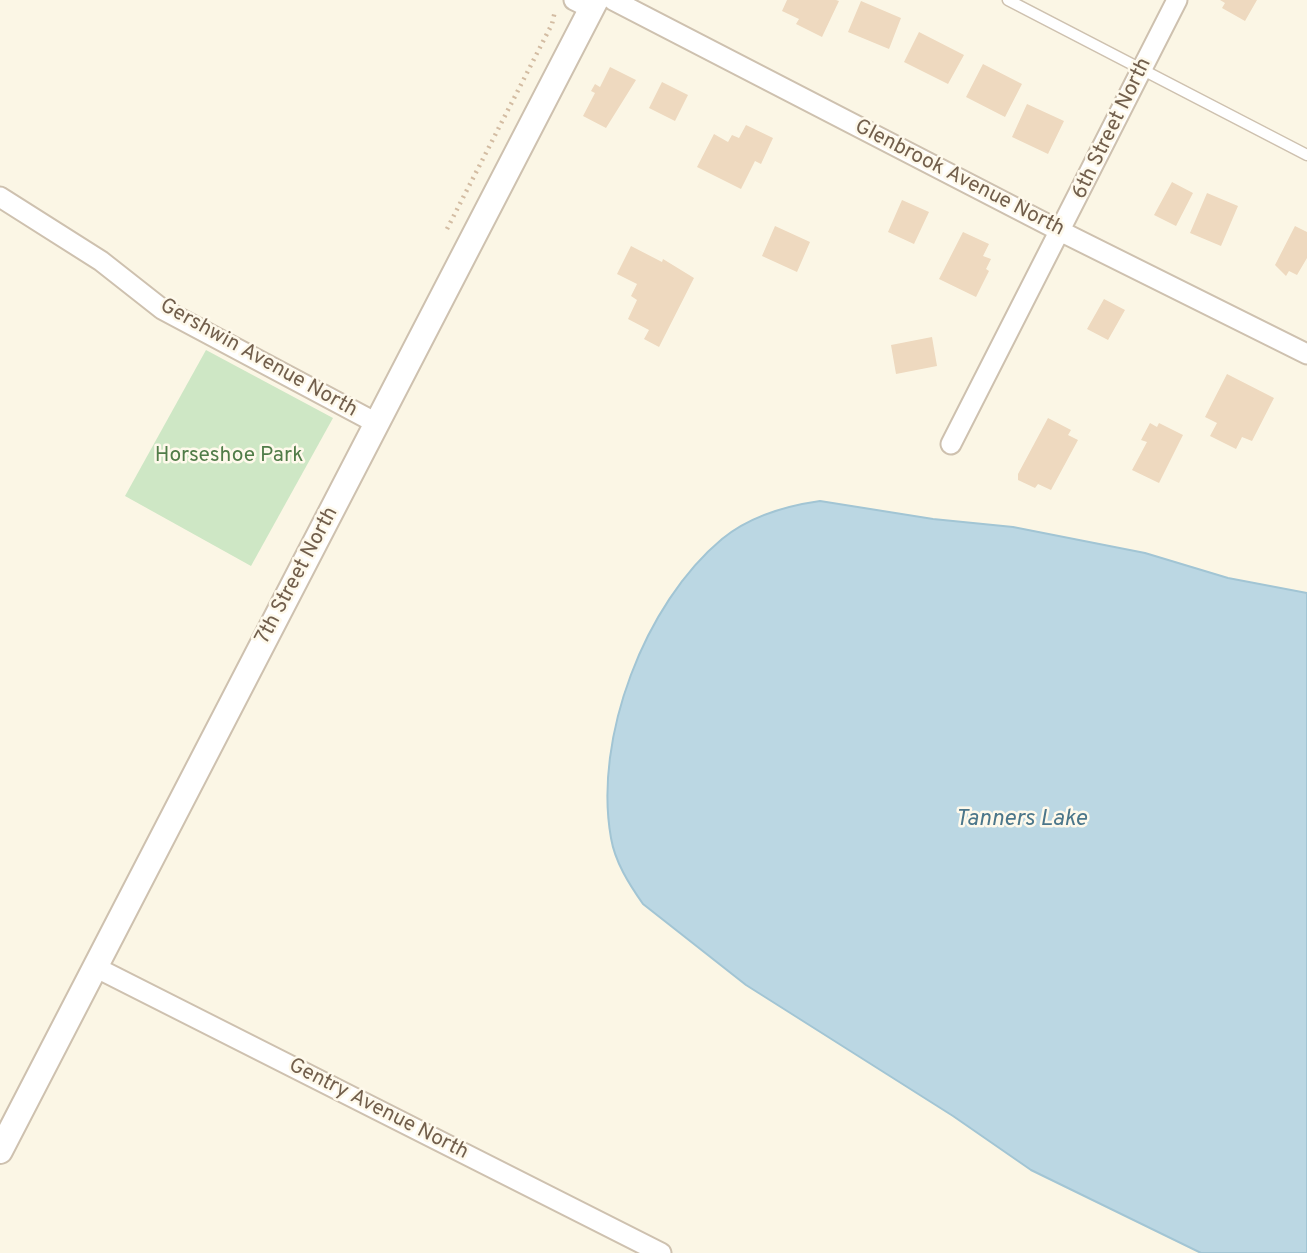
<!DOCTYPE html>
<html>
<head>
<meta charset="utf-8">
<style>
  body { margin:0 }
  canvas { display:block; background:#fbf6e5 }
</style>
</head>
<body>
<canvas width="1307" height="1253"></canvas>
<script>
const c = document.querySelector('canvas').getContext('2d');
c.lineJoin = 'round';
function fillPath(path, color) { c.fillStyle = color; c.fill(path, 'evenodd'); }
function trace(path, color, width, dash) { c.strokeStyle = color; c.lineWidth = width; c.lineCap = dash ? 'butt' : 'round'; c.setLineDash(dash || []); c.stroke(path); }
function label(font, color, halo, rows, align = 'center') {
  c.font = font + ' Overpass,sans-serif'; c.lineWidth = 5; c.setLineDash([]); c.textBaseline = 'middle'; c.strokeStyle = halo; c.fillStyle = color; for (const [text, x, y, turn = 0] of rows) {
    c.save(); c.translate(x, y); c.rotate((+turn || 0) * Math.PI / 180); c.textAlign = isNaN(turn) ? turn : align; if (halo) c.strokeText(text, 0, 0); c.fillText(text, 0, 0); c.restore();
  }
}
const green = new Path2D(`
  M206 350 333 418 251 566 125 496Z`);
const water = new Path2D(`
  M820 501 933 519 1013 527 1145 553 1228 578 1307 593V1253H1201L1031 1170 953 1116 746 985 643 904C629 884 615 862 611 838 593 738 645 603 722 539 750 516 785 506 820 501Z`);
const building = new Path2D(`
  M787 0H836L839 1 822 37 796 24 799 19 782 11Z
  M1220 0H1257L1245 21 1222 8 1225 3Z
  M861 1 901 18 889 49 848 32Z
  M919 32 964 55 948 84 904 62Z
  M983 64 1022 84 1005 117 966 97Z
  M610 67 636 80 606 128 583 116 595 93 591 91 595 84 600 87Z
  M662 82 688 95 675 121 649 108Z
  M1027 104 1064 121 1048 154 1012 137Z
  M746 125 773 138 761 164 755 161 741 189 697 167 714 134 728 142 732 135 739 138Z
  M1172 182 1193 193 1176 226 1154 215Z
  M1207 193 1238 206 1221 246 1190 233Z
  M902 200 929 212 914 244 888 232Z
  M775 226 810 242 797 272 762 256Z
  M1295 226 1307 232V258L1297 275 1289 271 1286 276 1275 265Z
  M963 232 989 244 983 256 991 259 986 269 989 271 976 297 939 279Z
  M631 246 662 262 663 259 694 278 659 347 644 339 649 330 628 319 637 300 631 296 637 284 617 274Z
  M1104 299 1125 310 1108 340 1087 329Z
  M932 337 937 366 896 374 891 345Z
  M1227 374 1274 398 1252 441 1242 437 1236 449 1210 436 1217 423 1205 417Z
  M1048 418 1071 430 1068 435 1078 440 1051 490 1038 484 1035 488 1018 480V474Z
  M1150 423 1157 427 1159 423 1183 435 1159 483 1132 470 1147 442 1141 440Z`);
const path = new Path2D(`
  M447 229 552 24 555 11`);
const service = new Path2D(`
  M1008 0 1307 155`);
const minor = new Path2D(`
  M574 0 592 9
  M613 0 1062 232 1307 354
  M0 197 101 261 162 309 378 424
  M951 444 1177 0
  M95 967 661 1253`);
const tertiary = new Path2D(`
  M0 1151 596 0`);
const streetNames = [
  ["6th Street North",1113,129,-64],
  ["Glenbrook Avenue North",959,179,27],
  ["Gershwin Avenue North",258,359,29],
  ["7th Street North",298,576,-62],
  ["Gentry Avenue North",378,1110,27]
];
const parkNames = [
  ["Horseshoe Park",229,457]
];
const waterNames = [
  ["Tanners Lake",1021,820]
];
fillPath(green, '#cee7c5');
fillPath(water, '#bbd7e3');
trace(water, '#a2c5d4', 2);
fillPath(building, '#eed9bf');
trace(service, '#cec1af', 13);
trace(minor, '#cec1af', 23);
trace(tertiary, '#cec1af', 28);
trace(path, '#d3bca2', 4.5, [2, 5]);
trace(service, '#fff', 10);
trace(minor, '#fff', 19);
trace(tertiary, '#fff', 24);
label('21px', '#725f4c', '#fef9eb', streetNames);
label('21px', '#507c48', '#fef9eb', parkNames);
label('italic 23px', '#4b768a', '#fef9eb', waterNames);
</script>
</body>
</html>
